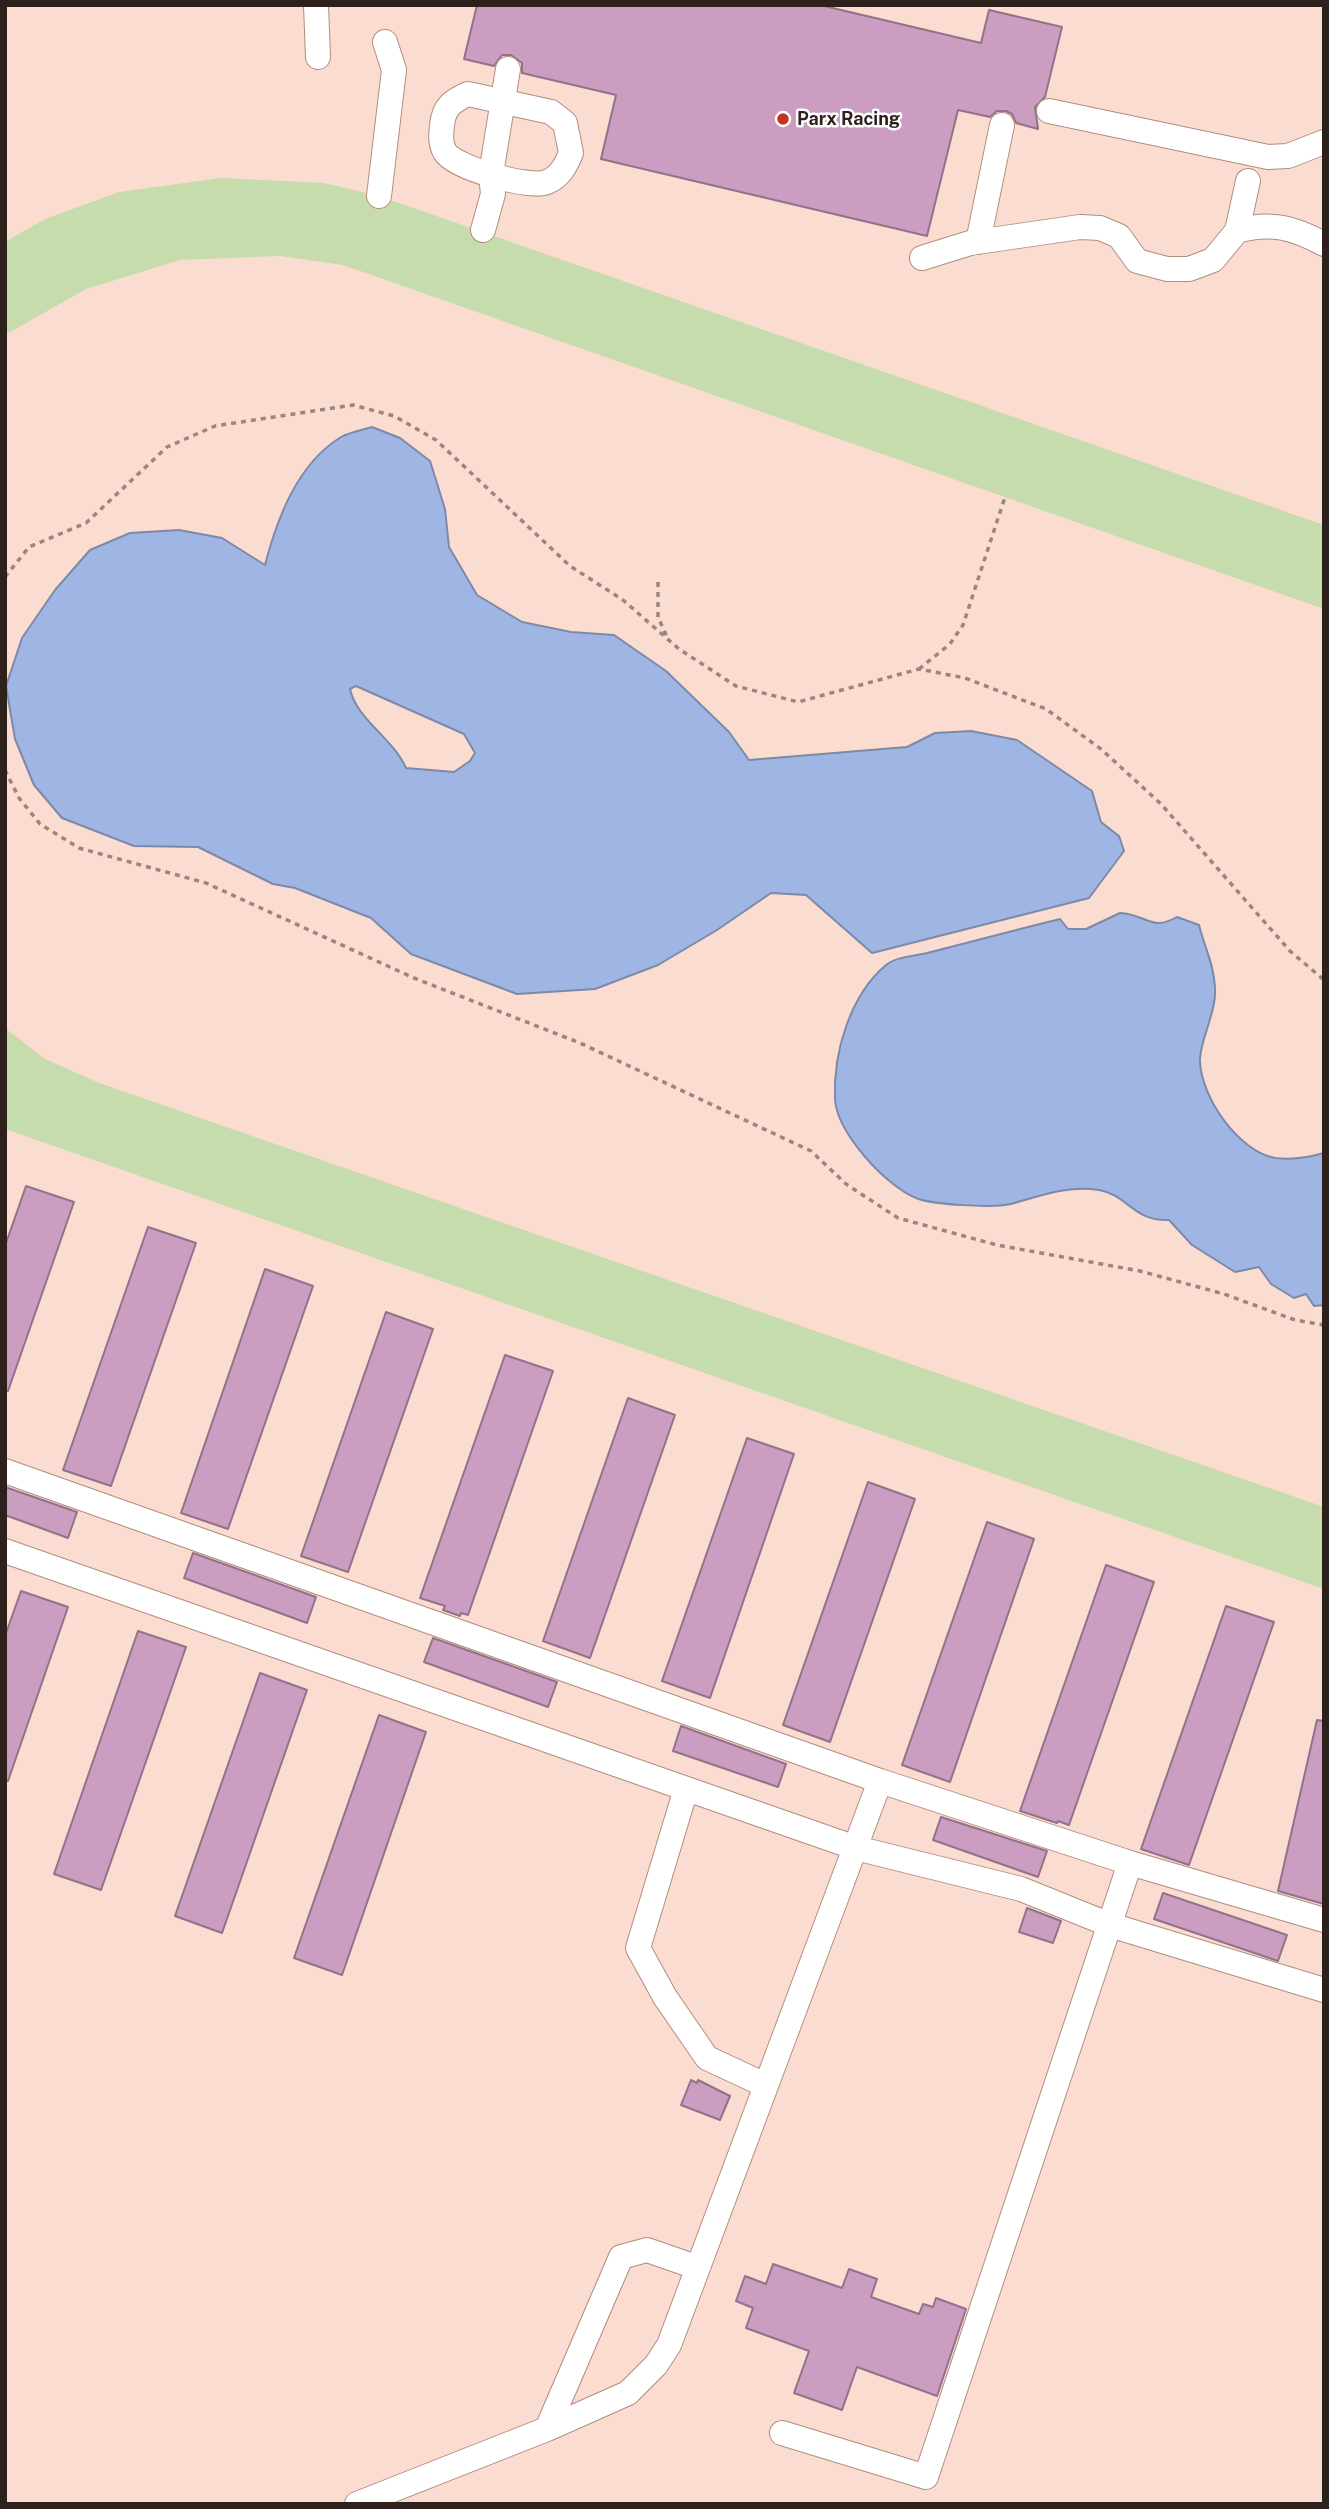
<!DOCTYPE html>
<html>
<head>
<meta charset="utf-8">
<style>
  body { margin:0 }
  #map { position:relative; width:1329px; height:2509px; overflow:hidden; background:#fbdcd0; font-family:"Public Sans",sans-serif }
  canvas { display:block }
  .frame { position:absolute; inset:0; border:7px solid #2e201b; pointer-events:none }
</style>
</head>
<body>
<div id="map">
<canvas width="1329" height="2509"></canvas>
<div class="frame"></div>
</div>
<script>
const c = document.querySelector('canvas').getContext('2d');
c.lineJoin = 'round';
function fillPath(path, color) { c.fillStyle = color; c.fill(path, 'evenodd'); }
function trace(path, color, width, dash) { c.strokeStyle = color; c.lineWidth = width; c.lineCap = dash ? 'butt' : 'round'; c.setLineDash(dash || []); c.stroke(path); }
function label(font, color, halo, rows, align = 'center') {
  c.font = font + ' "Public Sans",sans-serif'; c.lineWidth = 5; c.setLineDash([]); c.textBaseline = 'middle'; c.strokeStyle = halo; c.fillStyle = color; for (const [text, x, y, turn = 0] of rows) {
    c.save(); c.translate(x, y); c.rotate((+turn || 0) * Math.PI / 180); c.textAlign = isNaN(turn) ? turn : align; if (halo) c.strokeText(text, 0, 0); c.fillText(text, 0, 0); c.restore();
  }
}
const green = new Path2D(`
  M221 178 324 183 379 196 1324 525V609L343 265 280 256 180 260 86 289 5 335V242L45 219 119 192Z
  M5 1028 45 1059 99 1083 1324 1507V1589L5 1129Z`);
const water = new Path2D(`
  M372 427 400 438 430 461 445 509 449 547 477 595 522 622 571 632 614 635 666 671 729 732 749 760 907 747 935 733 971 731 1017 740 1092 791 1101 822 1119 836 1124 851 1089 898 872 953 806 895 771 893 717 930 658 965 595 989 517 994 411 954 371 918 295 888 273 884 198 847 134 846 62 818 34 785 15 739 6 686 22 638 55 590 90 550 130 533 179 530 222 538 265 565C277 519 297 464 341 437 350 432 362 430 372 427ZM356 686 464 734 475 753 470 761 454 772 406 768C392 737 357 720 350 689Z
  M1120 913C1146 914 1151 932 1177 917L1199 925C1205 949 1213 961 1215 987 1217 1012 1199 1042 1200 1061 1201 1097 1238 1151 1275 1158 1290 1160 1310 1157 1324 1153V1305L1314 1306 1306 1294 1294 1298 1271 1284 1259 1267 1235 1272 1192 1245 1169 1220C1134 1222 1128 1195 1099 1190 1067 1185 1040 1196 1011 1204 993 1208 933 1205 916 1198 886 1186 837 1133 835 1099 833 1053 850 995 886 965 895 957 915 956 927 953 971 942 1015 930 1060 919L1068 929H1086Z`);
const building = new Path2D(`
  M477 5H820L981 43 989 10 1062 27 1045 97 1035 107 1038 129 1016 123 1012 114 1006 111H997L990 117 958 110 927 236 601 159 616 95 522 73V63L511 55H502L494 66 464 59Z
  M26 1186 74 1202 8 1391 5 1390V1246Z
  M148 1227 196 1243 111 1486 63 1470Z
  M265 1269 313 1286 228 1529 181 1513Z
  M386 1312 433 1329 348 1572 301 1556Z
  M505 1355 553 1371 468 1615 461 1613 460 1616 443 1610 445 1606 420 1598Z
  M628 1398 675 1415 590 1658 543 1641Z
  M747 1438 794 1454 710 1698 662 1681Z
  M868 1482 915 1499 830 1742 783 1725Z
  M5 1487 77 1512 68 1538 5 1515Z
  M987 1522 1034 1539 950 1782 902 1765Z
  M193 1553 316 1597 307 1623 184 1578Z
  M1106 1565 1154 1582 1069 1825 1058 1821 1057 1823 1020 1811Z
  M21 1591 68 1607 8 1781 5 1780V1636Z
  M1226 1606 1274 1622 1189 1865 1141 1849Z
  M138 1631 186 1647 101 1890 54 1874Z
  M433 1638 557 1682 548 1707 424 1662Z
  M260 1673 307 1690 222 1933 175 1916Z
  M379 1715 426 1732 342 1975 294 1958Z
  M1317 1720 1324 1721V1904L1278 1891Z
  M681 1726 786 1764 778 1787 673 1751Z
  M941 1817 1047 1851 1038 1877 933 1840Z
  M1163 1893 1287 1935 1278 1961 1154 1919Z
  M1027 1908 1061 1921 1053 1943 1019 1932Z
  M691 2080 697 2083 698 2080 730 2096 720 2120 681 2105Z
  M773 2264 842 2288 849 2269 877 2279 871 2297 919 2314 923 2304 933 2307 936 2298 966 2309 937 2396 857 2367 842 2410 794 2393 809 2351 746 2328 753 2308 736 2301 745 2276 766 2284Z`);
const path = new Path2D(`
  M5 577 29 547 86 523 167 447 215 426 353 405 394 416 436 440 570 566 623 600 679 649 736 686 798 702 919 669 965 678 1046 709 1101 749 1161 804 1290 951 1324 980
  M658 582V617L667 637
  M919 669 950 644 963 625 1005 497
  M5 770 19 798 40 824 79 848 206 883 414 978 580 1043 811 1151 846 1184 898 1218 997 1245 1140 1271 1224 1294 1295 1320 1324 1325`);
const minor = new Path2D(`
  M316 5 318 57
  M468 94 551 112 565 123 571 153C566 165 560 177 547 182 529 189 455 168 445 152 440 143 441 135 442 125 444 107 452 101 468 94Z
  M1049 111 1268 157 1288 156 1324 142
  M379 196 394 70 385 42
  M483 230 493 194 491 174 508 69
  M1237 231C1271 221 1294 228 1324 244
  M978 242 1002 125
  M922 258 970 243 1080 227 1100 228 1119 236 1137 261 1167 269H1189L1213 260 1237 231 1248 181
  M5 1471 880 1781 1130 1863 1324 1920
  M5 1551 856 1848 1021 1889 1110 1925 1324 1990
  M686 1789 638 1948 665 1997 707 2058 765 2085
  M547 2429 621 2257 647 2250 696 2267
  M782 2433 926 2477 1130 1863
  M357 2504 547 2429 628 2393 656 2365 669 2345 880 1781`);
const markers = [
  [783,119,7,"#c03421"]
];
const poiNames = [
  ["Parx Racing",797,119]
];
fillPath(green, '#c6dcad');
fillPath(water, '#9fb6e5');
trace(water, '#7d89a8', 2);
fillPath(building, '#cb9dc1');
trace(building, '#907389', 2);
trace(minor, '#b18d7f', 26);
trace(path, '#9c857c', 3.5, [5, 5]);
trace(minor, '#fff', 24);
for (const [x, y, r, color] of markers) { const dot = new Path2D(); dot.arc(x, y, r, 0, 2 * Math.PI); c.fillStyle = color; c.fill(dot); trace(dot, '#fff', 2.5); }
label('bold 18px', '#2e201b', '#fff', poiNames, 'left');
</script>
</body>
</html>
